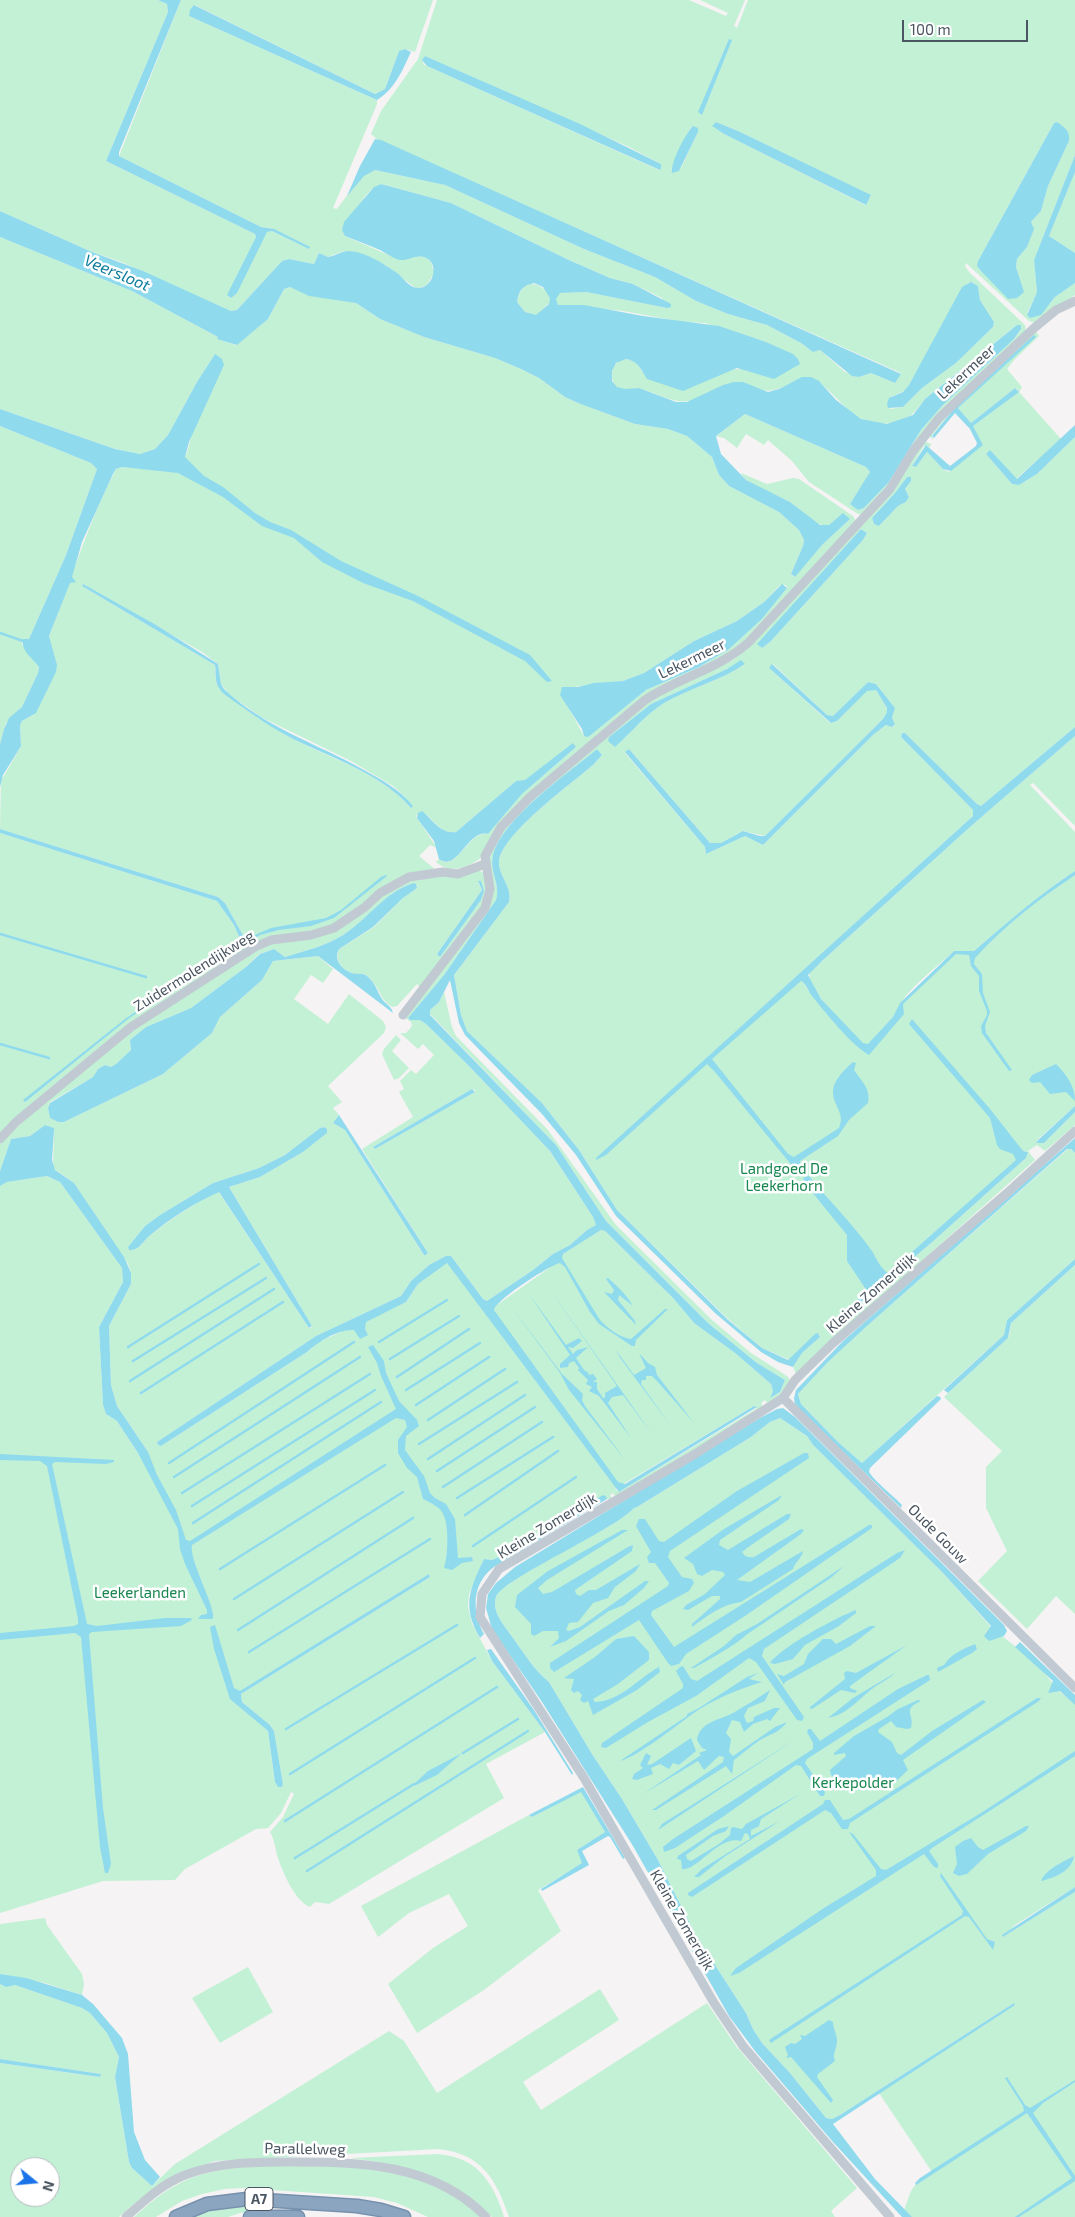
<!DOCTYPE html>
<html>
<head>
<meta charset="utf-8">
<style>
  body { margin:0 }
  #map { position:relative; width:1075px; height:2217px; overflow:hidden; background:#f5f3f3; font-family:"Exo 2",sans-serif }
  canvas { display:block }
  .north { position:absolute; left:10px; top:2157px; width:50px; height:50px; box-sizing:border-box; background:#fff; border:1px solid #b7bbc0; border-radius:50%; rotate:107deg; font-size:14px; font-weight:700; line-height:20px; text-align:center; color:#4a5661 }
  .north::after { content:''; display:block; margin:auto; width:18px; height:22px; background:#1a73e8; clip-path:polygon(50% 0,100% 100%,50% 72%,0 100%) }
  .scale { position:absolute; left:902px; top:20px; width:126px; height:22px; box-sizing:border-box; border:2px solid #4a5661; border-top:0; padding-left:6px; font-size:15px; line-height:18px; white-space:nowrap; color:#4a5661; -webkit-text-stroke:4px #fff; paint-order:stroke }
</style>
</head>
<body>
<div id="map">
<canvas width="1075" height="2217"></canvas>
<div class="north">N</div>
<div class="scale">100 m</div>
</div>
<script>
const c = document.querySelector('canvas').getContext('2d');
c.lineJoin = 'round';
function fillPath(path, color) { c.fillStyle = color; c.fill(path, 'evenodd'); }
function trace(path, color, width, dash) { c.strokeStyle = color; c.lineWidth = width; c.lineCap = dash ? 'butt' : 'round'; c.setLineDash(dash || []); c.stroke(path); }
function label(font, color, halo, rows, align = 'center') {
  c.font = font + ' "Exo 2",sans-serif'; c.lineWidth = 5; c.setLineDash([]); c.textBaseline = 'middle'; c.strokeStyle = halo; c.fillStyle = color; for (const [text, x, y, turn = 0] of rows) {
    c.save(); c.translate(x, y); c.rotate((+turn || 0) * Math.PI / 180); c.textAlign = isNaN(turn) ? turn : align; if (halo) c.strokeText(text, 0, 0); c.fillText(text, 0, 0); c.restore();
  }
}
const green = new Path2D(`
  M0 0H158L167 4 168 12 106 161 255 234 256 237 228 295 229 297 231 298 267 232 272 231 309 249 270 228 261 227 119 156 181 0H433L415 52 405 49 399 51 385 89 375 94 195 5 189 16 377 100V104L333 208 337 209 357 182 369 172 375 170 445 185 584 249 655 277 696 301 728 314 767 325 801 343 813 352 820 350 845 372 859 377 871 373 895 383 901 373 377 139 371 134 381 111 418 59 437 0H689L726 16 728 13 700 0H745L734 26 737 28 748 0H1075V155L1034 260 1037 292 1027 313 1050 304 1055 297 1075 283V295L1036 323 1029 321 966 263 965 266 969 272 1025 325 1026 332 949 405 893 479 862 515 858 514 809 482 792 461 768 440 764 445 746 434 737 448 724 438 716 436 745 414 866 467 870 472C866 483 856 493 850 504L859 510 864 508 889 482 921 430 942 406 1014 339 1021 330 1017 325C987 349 957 372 928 397 918 405 915 415 903 420 890 425 875 425 862 419 846 412 826 384 816 381 791 373 783 397 758 389L697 399C676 407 661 394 641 389 634 387 626 392 618 388 611 384 610 370 616 364 618 361 623 360 626 359 635 361 639 363 642 372L745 369 766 342 705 323 683 322 623 311 548 304 536 316 525 312 517 302C521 282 534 278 548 293L586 292 667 308 662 298 633 284 610 278 571 261 451 203 381 184C362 191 353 218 345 236L400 260 418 256 427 258 431 262 434 273 427 285 417 289 385 265 364 255 350 251 341 252 328 257 319 253 314 264 289 259 282 261 237 310 231 311 119 261 92 252 0 211ZM425 56 629 147 661 164 659 170 427 66 423 64ZM716 122 738 131 871 196 865 205 724 134 713 126ZM1057 122 1069 141 1048 186 1041 211 1031 222 1027 247 1017 259 1016 267 1021 285 978 266V261L1054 123ZM691 127 698 132 682 166 679 171 671 170ZM971 282 978 286 980 300 994 322 993 327 956 363 922 388 903 407 890 409 891 397 906 390 967 284Z
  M1075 172V253L1049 236Z
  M0 237 132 291 218 337V339L236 345 268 319 284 289 290 287 356 303 380 319 424 337 495 358 521 369 539 378 565 397 578 403 635 424 668 429 687 436 712 457 719 475 729 486 779 512 799 530 804 540 803 546 791 574 794 577 822 545 850 519 840 517 829 525C814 528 801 509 790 502 778 495 745 485 741 473L767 484 793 478 799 479 853 516 856 521 766 622 726 658 668 684 531 793 483 856C470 867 451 875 436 862L439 859C458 873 467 830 488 834L522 794 576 747 573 744 525 781H516L456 832C438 835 434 816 420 812L416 816 437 848 430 845 419 856 436 870 423 872 372 897 329 927 275 937 143 1017 0 1134V833L217 901 234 925 241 941 221 958 245 939 225 903 218 897 0 829 1 781 21 746 20 725 22 721 33 715 50 642 49 636C71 581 88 522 116 469L122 467 178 472 187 452 215 354 197 382 168 435 155 449 140 454 115 449 0 409ZM82 584 202 652 218 664 221 684 230 695 261 717 351 761 393 786 404 796 411 808C380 772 331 759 291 738 263 722 241 704 216 683L215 665 82 586ZM780 585H786L787 588 762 619 728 650 699 667 646 690 592 734 584 736 567 705 573 687 623 681 644 673 694 641 737 621 764 602Z
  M1033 332 1037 333 1039 336 1014 360 1007 369 1022 387 1019 392 1061 439 1016 479 990 451 986 454 1012 484 1019 485 1037 474 1075 437V727L981 806 977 804 907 735 905 733H902L901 737 973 810V816L633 1125 798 979 804 983 808 990 867 1054 888 1024 870 1044H864C852 1033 804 988 810 972L970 827 1075 736V826L1033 783 1030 785 1075 832V871C1038 895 1008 923 974 951H954C937 967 908 988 897 1009L904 1000 956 952 975 953 1056 885 1075 875V1106L1038 1139 1036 1143H1044L1075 1112V1125L1045 1151 1037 1145 1028 1151 1035 1160 844 1330 797 1376 793 1367 802 1353 820 1337 819 1334 790 1360 762 1348 727 1318 617 1210 579 1150 542 1103 467 1031 461 1015 454 975 509 902C513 887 498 876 499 861 503 833 571 784 593 765L602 755 597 749C567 774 503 818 493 855 489 872 501 884 496 900L444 975 408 1018 410 1020H420L426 1024 469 1066 550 1151 593 1217 596 1225 587 1230 570 1245 553 1254 533 1270 487 1301 483 1299 451 1256H446L429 1265 411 1281 401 1296 316 1336 157 1442 158 1445 161 1446 307 1352 319 1342 406 1302 418 1284 446 1263 450 1265 484 1312 494 1307 555 1264 563 1254 601 1230 605 1231 673 1298 694 1323 735 1353 771 1384 773 1391 770 1398 780 1392 785 1380 757 1363 708 1323 606 1221 556 1145 430 1014V1010L439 1002 444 992 452 1027 456 1036 548 1130 616 1225 712 1320 751 1353 787 1376 792 1382C784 1391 780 1400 767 1403L765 1400 761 1403 763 1407 760 1411 623 1495 615 1496 613 1493 610 1495 612 1498 607 1499 604 1495 504 1555 492 1560 484 1559 469 1594 468 1607 472 1624 492 1661 545 1732 486 1764 504 1798 329 1904 315 1902 310 1907C295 1901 283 1873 278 1858 275 1850 275 1840 270 1832L283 1817 294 1794 291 1792 281 1813 268 1828 256 1829 185 1869 175 1880 103 1881 0 1913V1186L7 1182 47 1176 60 1182 122 1268 123 1282 99 1327 103 1405 106 1414 117 1421 138 1453 147 1451 117 1406 111 1385 109 1326 131 1284V1273L128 1264 74 1183 53 1168 54 1128 45 1125 30 1136 11 1139 0 1171V1144L31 1114 136 1028 256 950 269 944 317 936 340 928 384 893 404 882 441 875 462 877 479 870C493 878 487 900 480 911L422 990 417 984 397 1006 392 1007C380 999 381 992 373 982 372 980 367 975 364 974 361 973 356 975 352 973 342 970 334 959 339 949L374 927 403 898 417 888 416 884 414 883C385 891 367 920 343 935 326 946 304 951 285 957L274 949 259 954 246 967 191 1008 146 1027 130 1040 131 1050 116 1064 111 1067 105 1065 98 1069 93 1077 50 1102 48 1108 50 1118 58 1122H64L163 1074 212 1033 220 1017 262 980 273 961 318 956 333 969 323 983 311 975 294 999 328 1024 349 994 383 1021 386 1027 384 1033 328 1086 342 1102 333 1108 339 1115 333 1123 345 1130 424 1255H427L428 1253 362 1149 413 1117 399 1092 404 1089 400 1081 411 1070 416 1074 434 1055 423 1044 418 1049 400 1033H406L412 1026 411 1022 404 1017 485 910 491 890 487 865 490 849 501 831 515 814 545 786 645 704 666 691 733 660 748 648 819 568 891 492 924 441 931 444 930 447 924 446 912 466 916 467 927 452 943 469 949 472 982 445 973 426 1018 392V390L1015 388 971 423 958 408 1035 335 957 405 932 435 933 440 928 434 954 405ZM907 477H911V481L905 489 909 497 906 502 898 506 879 526 874 524 872 518 895 493ZM861 529 867 533 863 540 770 642 762 648 758 644ZM741 661 744 665C719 681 690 688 664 703 646 714 632 732 616 746L608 741 609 737 651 704 727 669ZM773 664 827 715 833 716 868 682 876 684 895 708 892 718 895 724 893 727 886 725 874 734 763 845 745 836 706 854 705 847 625 753 629 749 710 843H721L743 831 765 836 883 719 887 712V708L876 690H867L837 721 830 723 769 668ZM481 881 484 891 481 900 440 957 437 954 482 890 478 882ZM472 1089 475 1090V1092L375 1149 373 1147ZM324 1127 327 1129V1133L303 1152 260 1177 229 1187 312 1326 311 1328H309L218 1191C194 1204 169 1220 148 1237 142 1243 138 1251 129 1250L128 1247 145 1226 160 1215 213 1183 259 1168 285 1155 320 1128ZM1024 1151 1028 1152 1026 1158 930 1244 830 1329 828 1328V1325L1016 1161V1158ZM754 1406H756V1409L619 1492 615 1489ZM429 1574 430 1577 241 1694 242 1702 270 1725 274 1731 283 1784 282 1787H278L275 1782 268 1731 231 1699Z
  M0 426 91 463 97 469 66 555 29 639 23 640 22 644 39 667 38 673 22 707 6 723 0 744Z
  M396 1035 401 1040 392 1051 409 1068 399 1078 394 1080 382 1054 384 1049Z
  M1069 1148 1075 1153V1259L1007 1320 1004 1335 862 1463 838 1442 801 1404 798 1394 827 1363 867 1326Z
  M1075 1265V1614L1056 1596 1027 1629 978 1581 1007 1551 986 1508V1467L1002 1451 944 1397 1009 1337 1011 1323Z
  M780 1418 807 1436 813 1445 942 1572 991 1627 1038 1665 1059 1691 1075 1704V1887L1015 1925 1003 1937 1075 1892V2217H909L904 2211C912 2187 911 2186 932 2172L879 2093 1014 2005V2003L840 2115 832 2119 826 2118 790 2073 762 2043 753 2029 746 2013 695 1934 658 1860 622 1799 592 1754 549 1682C534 1670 524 1653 513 1638 505 1626 491 1612 496 1597 502 1579 613 1530 634 1508L637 1507 751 1437 770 1422Z
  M579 1792H582L605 1832 577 1850 583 1863 538 1890 561 1931 484 1990 417 2033 388 1984 433 1948 468 1926 449 1894 409 1913 378 1937 361 1906 529 1815 532 1817Z
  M45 1918 47 1925 82 1974 84 1984 82 1995 45 1983 0 1974V1924Z
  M248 1967 273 2012 220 2043 192 1998Z
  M0 1984 6 1986 15 1985 82 2008 90 2013 107 2033 119 2057 115 2077 129 2162 132 2168 152 2186 175 2164 389 2031 404 2041 437 2093 600 1989 619 2020 523 2082 541 2110 707 2003 736 2046 857 2188 831 2211 835 2217H509C496 2179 482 2154 439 2149L215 2161C174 2174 150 2189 119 2217H0V2063L99 2077 101 2074 0 2059ZM20 2167H50V2197H20Z
  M437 2154C445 2155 453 2156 460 2159 484 2167 498 2195 504 2217H492C452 2178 405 2165 351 2158Z
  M263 2166C337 2167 423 2160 480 2217H428L397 2203 374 2197 243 2188 225 2189 202 2194 182 2201 156 2217H134C178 2176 205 2169 263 2166Z
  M241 2205 269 2206V2209L240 2213 228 2217H190L217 2208Z`);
const water = new Path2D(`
  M158 0H181L119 152V156L261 227 274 229 310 247 309 249 272 231 267 232 237 293 231 298 227 295 256 237 255 234 106 161 168 12 167 4Z
  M194 5 375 94 385 89 399 51 405 49 411 52C402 71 395 89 377 100L189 16 190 10Z
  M729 39 732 40 702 115 698 112Z
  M425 56 580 124 661 164V168L660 170 427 66 422 60Z
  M716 122 738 131 871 195 866 205 724 134 712 126Z
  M1057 122C1065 128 1070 130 1069 141L1048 186 1041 211 1031 222 1034 229 1027 247 1017 259 1016 267 1024 292 1017 298 1008 299 981 271 977 266 978 261 1054 123Z
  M693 126 698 128V132L679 171 672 173C670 163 686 133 693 126Z
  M375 139 381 140 901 374 895 383 871 373 859 377 852 376 820 350 813 352 801 343 767 325 728 314 696 301 655 277 584 249 445 185 375 170 364 176 347 196 360 166Z
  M1075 155V172L1049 236 1075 253V283L1055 297 1041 315 1030 318 1027 315 1037 292 1034 260Z
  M381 184 451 203 571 261 610 278 633 284 671 304V307L667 308 586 292 560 293 556 299 558 305H584L643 316 719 326 766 342 793 354 798 359 800 364 774 379 737 368 683 391 647 379C640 368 639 362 626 359L616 363 612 371V381L617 387 625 389 639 388 676 402H687L723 385 734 382H743L768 392 779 389 802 377H811L819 381 836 400 861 419 887 424 913 415 925 399 1017 325H1021V329L1014 339 942 406 921 430 889 482 864 508 858 510 850 504 870 472 866 467 745 414 716 436 721 454 746 480 790 502 820 525H829L843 513 850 519 822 545 795 577 791 574 803 546 804 540 799 530 779 512 729 486 719 475 712 457 687 436 668 429 635 424 578 403 565 397 539 378 521 369 495 358 424 337 380 319 356 303 309 296 290 287 284 289 268 319 237 345 217 339 218 337 132 291 0 237V211L92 252 143 271 231 311 237 310 282 261 289 259 314 264 319 253 328 257C335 256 341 251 349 251 366 252 384 264 397 273 404 278 409 288 418 288 435 288 440 260 423 257 415 255 408 261 400 260 394 259 386 253 380 250 368 245 356 240 345 236L342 230 344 222 374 187ZM534 283 543 287 550 298 549 304 536 315 525 312 517 302C519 290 522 286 534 283Z
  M971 282 978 286 980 300 994 322 993 327 956 363 922 388 903 407 888 408 887 404 889 398 903 392 909 385 962 287Z
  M1034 335 1036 337 958 408 971 423 1015 388 1019 392 973 426 983 445 951 471 943 469 927 452 916 467 912 466 926 445 950 466 976 446 977 443 970 429 955 413 934 438 932 436 957 405Z
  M215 354 222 359 224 365 189 442 185 457 204 476 223 487 255 513 270 522 291 530 341 561 418 596 530 655 552 681 547 682 525 661 413 601 363 583 322 562 294 538 262 526 223 497 178 473 122 467 116 469 113 474 82 542 72 577 76 582 70 583 49 636 57 665 56 672 36 713 22 721 20 725 21 746 3 775 0 787V744L4 729 9 718 22 707 38 673 39 667C33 658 21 652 23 639H29L66 555 97 469 91 463 0 426V409L115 449 140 454 155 449 168 435 197 382Z
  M1075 425V437L1037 474 1019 485 1012 484 986 454 990 450 1017 479Z
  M907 477H911V481L905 489 909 497 906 502 898 506 879 526 874 524 872 518 895 493Z
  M861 529 867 533 863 540 770 642 762 648 757 644Z
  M83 584 156 625 218 664 221 684 224 689C262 726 318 744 364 770 382 780 399 789 413 806L411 808C382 774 332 758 293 739 274 729 256 717 238 704 231 699 220 693 217 684 215 679 216 670 215 665L82 586Z
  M782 584 787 588 762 619 728 650 699 667 646 690 592 734 588 737 584 736 582 729 560 695 562 687H578L594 683 623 681 644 673 694 641 737 621 764 602Z
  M741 660 745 664C720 681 690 688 664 703 646 714 632 732 615 747L608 741 609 737 651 704 727 669Z
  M772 664 827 715 833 716 868 682 876 684 895 708 892 718 895 724 892 727 886 725 874 734 763 845 745 836 706 854 705 847 625 752 629 749 710 843H721L743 831 760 836H765L883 719 887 712V708L876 690 867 691 837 721 831 723 769 668Z
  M1075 727V736L970 827 822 961 808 975 821 999 863 1043 868 1044 893 1017 900 1003 954 951H974C1007 923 1038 895 1075 871V875C1039 899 1004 926 975 958L974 964 982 974 983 993 990 1012 985 1026 986 1033 1012 1070 1009 1071 982 1033 981 1026 987 1015V1011L979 991V976L971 966 969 955 956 954 903 1004 904 1014 869 1055C851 1045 826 1013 812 996 808 991 806 983 801 981L712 1059 788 1154 794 1157 839 1128C850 1105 811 1098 853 1062L856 1063 854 1070C861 1081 871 1088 868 1103L849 1120 838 1136 800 1161 799 1171 794 1168 715 1072 707 1064 606 1155 596 1160V1158L973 816V810L901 737 902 733H905L907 735 977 804 981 806Z
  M573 743 576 747 522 794 488 834C467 829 458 873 439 859L434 841 417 818 418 813 422 811C433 820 440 834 456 832L516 781 525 780Z
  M597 749 602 755 593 765C571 784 503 833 499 861 498 876 513 887 509 902L454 975 461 1015 467 1031 542 1103 579 1150 617 1210 727 1319 762 1348 788 1360 815 1334 818 1333 820 1337 802 1353 793 1367 778 1362 761 1352 715 1313 616 1216 576 1155 542 1114 465 1035 459 1023 450 980 439 1002 430 1010V1015L556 1145 606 1221 708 1323 757 1363 785 1380 780 1392 770 1398 773 1391 771 1384 735 1353 694 1323 673 1298 605 1231 601 1230 563 1254 562 1258 600 1320C607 1328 621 1338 631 1339L665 1309H668L636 1340 635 1346H632L599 1324 590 1312 565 1267 560 1263C548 1266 496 1300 494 1310L618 1482 625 1484 754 1406 757 1407 619 1492 447 1263 418 1284 406 1302 366 1322 365 1329 368 1335 360 1339 354 1330C338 1329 318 1342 307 1352L161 1446 158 1445 157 1442 316 1336 401 1296 411 1281 429 1265 446 1256H451L483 1299 487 1301 533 1270 553 1254 570 1245 587 1230 596 1225 593 1217 550 1151 469 1066 426 1024 420 1020H410L408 1018 444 975 496 900C501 884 489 872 493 855 503 818 567 774 597 749Z
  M0 829 218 897 225 903 245 939 271 928 326 918 341 910 381 877 386 875 387 876 334 918 311 926 279 930 260 935 222 959 220 955 241 941 234 925 217 901 0 833Z
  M478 881H481L484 891 481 900 440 957 437 954 482 890Z
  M414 883 416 884 417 888 403 898 373 927 339 949C333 959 342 970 352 973 357 975 362 972 367 976 375 982 377 991 382 999 386 1005 391 1005 393 1013L318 956 273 961 262 980 220 1017 212 1033 163 1074 64 1122H58L50 1118 48 1108 50 1103 93 1077 98 1069 105 1065 111 1067 116 1064 131 1050 130 1040 146 1027 191 1008 246 967 260 954 274 949 285 957C304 951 326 946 343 935 367 920 385 891 414 883Z
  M207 964 209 965 128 1019 25 1102 23 1100 125 1019Z
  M912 1019 990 1109 1023 1151 1028 1152 1026 1158 930 1244 829 1329 828 1326 867 1291 847 1261V1235L803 1181 804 1177 809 1176C829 1201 853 1224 872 1251 876 1258 881 1269 888 1273L1016 1160 1013 1154 1000 1149 997 1145 990 1118 909 1024Z
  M1056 1064C1066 1074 1075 1086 1075 1101L1066 1092 1050 1094 1040 1082 1032 1083 1029 1080 1032 1075Z
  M472 1089 475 1092 375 1149 373 1147Z
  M1075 1106V1112L1044 1143H1036L1038 1140Z
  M339 1115 428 1253 426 1255H424L345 1130 333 1123Z
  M45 1125 54 1128V1130L52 1160 55 1170 74 1183 124 1257 131 1273V1284L109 1326 111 1385 117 1406 148 1452 157 1475 176 1510 186 1540 190 1541 396 1409 381 1376 377 1363 368 1347 373 1345 384 1361 386 1373 399 1401 417 1420 419 1426 406 1436 405 1450 424 1476 430 1493 435 1498 446 1504 455 1519 458 1558 472 1557 473 1561 462 1563 452 1570 444 1568C448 1556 449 1528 444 1516 441 1507 431 1503 423 1499L417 1477 407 1468 398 1453V1440L407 1427 405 1420 396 1418 192 1545C189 1558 210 1596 213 1614V1619H198L201 1615 207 1614V1610L185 1564 180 1549 178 1529 138 1453 117 1421 106 1414 103 1405 99 1327 123 1282 122 1268 60 1182 47 1176 7 1182 0 1186V1171L11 1139 30 1136Z
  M324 1127 327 1129V1133L303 1152 260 1177 229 1187 312 1326 309 1328 219 1192C194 1203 168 1220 148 1237 142 1243 138 1251 129 1250L128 1247 145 1226 160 1215 213 1183 259 1168 285 1155 320 1128Z
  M1075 1138V1153L1071 1149H1067L867 1326 827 1363 798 1394 801 1404 838 1442 862 1463 937 1396 940 1397 941 1399 870 1468 869 1472C877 1484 892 1494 902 1505L901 1508 795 1405 794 1398 796 1390 843 1341Z
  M1075 1259V1265L1011 1323 1008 1338 948 1393 944 1390 1004 1335 1007 1320Z
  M608 1278C618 1287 626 1294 633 1306L619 1295 618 1300 635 1321 636 1325 604 1292 612 1294 614 1290 606 1279Z
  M546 1284 652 1434 623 1395 612 1397 608 1403 631 1438 599 1396 589 1391 592 1387 586 1384 588 1380 578 1370 579 1368 574 1361 569 1363 568 1367 560 1368V1364L570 1355 529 1294 566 1345 579 1338 582 1341 573 1348 568 1347 573 1354 577 1350 588 1347 576 1358 584 1370 589 1373 588 1375 593 1374 597 1379 593 1382H597V1389L603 1398H605V1393L617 1386Z
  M510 1305 562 1374 583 1394 582 1400 585 1406 626 1461 569 1390 560 1373Z
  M615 1349 634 1375 646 1368 639 1353 648 1363 655 1367 657 1375 694 1423 657 1381 652 1376H646V1380H642L641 1384 670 1425 621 1359Z
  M783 1408 795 1417 1004 1625 1007 1631 1004 1636 989 1641 984 1636 991 1626 942 1572 813 1445 807 1436 780 1418 770 1422 751 1437 637 1507 634 1508C613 1531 502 1579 496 1597 491 1612 505 1626 513 1638 524 1653 534 1670 549 1682L592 1754 622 1799 658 1860 695 1934 746 2013 753 2029 762 2043 790 2073 826 2118 832 2119 840 2115 1014 2003 1015 2005 833 2124 875 2179 912 2217H902L833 2142 755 2051 729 2016 633 1846 542 1702 492 1629 486 1608 488 1594 496 1583 515 1567 760 1418 777 1409Z
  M804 1453H808L809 1458 670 1551 668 1557 682 1577 692 1579 694 1583 689 1591 652 1611 651 1615 674 1647 869 1525H872V1528L745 1616 686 1654 679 1664 671 1666 668 1663 639 1620 554 1672 550 1668V1663L668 1586 669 1583 655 1563H649L647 1557 651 1552 636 1526 639 1519H645L659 1541 664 1542 737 1491Z
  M0 1454 114 1460V1462L106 1464 55 1462 52 1464 87 1624 97 1626 165 1618H191L192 1620 181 1626 92 1632 89 1634 103 1808 111 1864 108 1873H105L100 1847 81 1637 75 1633 0 1640V1633L74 1626 78 1624V1619L47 1466 40 1461 0 1460Z
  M603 1495 606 1496 607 1499 494 1567C471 1584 472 1611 484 1634L480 1638C462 1607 469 1590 484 1559L492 1560 504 1555Z
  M782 1495 779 1500 720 1540 719 1545 728 1550 787 1514H791L789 1519 747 1548 742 1552C745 1557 749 1558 754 1557L801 1529 804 1530 801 1534 737 1580 750 1582 803 1551C802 1558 795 1562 793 1569L741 1602C722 1604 707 1616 692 1627V1624L720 1599V1596H712L688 1610 683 1609 686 1605 705 1594 725 1575 723 1572 712 1570 702 1576 697 1574 693 1564 684 1558 724 1529Z
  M622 1530H628L547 1580 538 1588 543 1594 552 1592 628 1547 633 1545 632 1551 575 1590 576 1594 580 1596 589 1590H596L640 1564 636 1571 615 1587 608 1598 593 1603 578 1622 569 1623 566 1630 569 1631 580 1627 645 1581H649L644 1588 624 1605 609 1611 566 1641 550 1647 559 1638 558 1631H543L534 1636 531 1634V1624L515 1607 517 1595 548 1571Z
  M905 1550 900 1558 764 1649 762 1656 804 1717 802 1721 797 1720 756 1662 749 1658 696 1696 648 1722 606 1748 601 1747 602 1743 683 1688V1684L676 1671 680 1667 683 1666 691 1679 697 1681 897 1553Z
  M844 1566 832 1577 746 1635C739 1643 705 1662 694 1668H691L724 1646 736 1635 757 1624Z
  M429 1574 430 1577 241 1694 242 1702 270 1725 274 1731 283 1784 282 1787H278L275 1782 268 1731 230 1699 214 1649 210 1627 215 1625 234 1688 240 1691Z
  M856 1610V1613L839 1626 805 1645 793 1659 775 1664 770 1663C781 1647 837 1617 856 1610Z
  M870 1626H876L850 1646 785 1682 784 1685 777 1674 784 1676 804 1664 808 1654 823 1639H831L836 1644Z
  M634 1636 649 1652V1660L618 1684 593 1699 595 1702C621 1701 637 1679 659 1667L660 1672 637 1690 593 1715 588 1701 584 1703 580 1700 582 1695 578 1691 574 1693 571 1690 574 1679 564 1678 595 1657 616 1639Z
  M1020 1642 1075 1695V1705L1060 1691 1048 1693 1053 1681 1015 1647Z
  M975 1644 977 1649 972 1653 938 1672 937 1668 944 1665C951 1654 963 1649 975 1644Z
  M907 1645 850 1686V1688L857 1691 855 1693 841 1690 812 1709 809 1708 845 1679 844 1673 847 1671 856 1673Z
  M491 1649 534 1710 573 1773 572 1775 545 1732 492 1661 487 1650Z
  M758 1673 749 1679 762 1682C737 1690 713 1699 691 1715 676 1726 637 1757 620 1761L687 1716V1714L699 1708 747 1677Z
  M895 1673C888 1680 879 1683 872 1689 858 1700 846 1715 828 1718L853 1698Z
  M927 1675H929L930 1680 807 1759 805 1763 825 1792 824 1796H820L801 1766 796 1765 724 1816 675 1848 664 1852 663 1847 673 1839 813 1749V1743L807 1732 808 1729H811L820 1741 898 1689Z
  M770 1690 765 1701 748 1708 744 1716 747 1723 753 1721 754 1717 774 1708H780L770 1721 767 1719 753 1724 744 1732 740 1722 732 1720 726 1733 731 1739 729 1752 733 1756 775 1727 787 1722C779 1733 770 1734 760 1740 751 1746 742 1754 734 1760L732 1774 726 1766 656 1810H652L723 1762 724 1757 719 1756 704 1770 698 1761 643 1794 701 1755 699 1753 707 1750 702 1748 697 1740C699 1722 720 1720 733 1713 745 1706 758 1698 770 1690Z
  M1037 1698H1041L1039 1701 850 1823 848 1829H842L831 1813 825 1810 692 1897 688 1895V1893L823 1804 825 1800H830L843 1820 849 1819Z
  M918 1700 921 1701C901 1710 915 1713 911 1728L907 1729 896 1727 891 1721 879 1729 878 1732 892 1742 897 1753 901 1755 932 1731 983 1700 986 1702 903 1760 908 1770 890 1787 878 1786 847 1791 857 1780 851 1779 840 1782 831 1775 830 1770 846 1756 845 1753 834 1755V1753L854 1736 887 1717 898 1709Z
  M691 1738 696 1751 679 1765 673 1763 669 1769 660 1764 651 1768 653 1774 637 1780 632 1779 634 1774 643 1768 640 1765 646 1753 651 1756 647 1765 652 1764Z
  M796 1739 658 1830 662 1824Z
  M1075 1751V1756L932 1848 929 1851 938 1864V1868L934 1867 924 1854 739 1973 730 1976 736 1968 824 1908 876 1876V1870L849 1832 853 1834 881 1869 886 1870 981 1813Z
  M462 1753 437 1775 414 1786V1784L428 1771Z
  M583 1787 625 1858 623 1859 610 1837 608 1836 582 1851 589 1865 542 1891 541 1889 582 1863 577 1850 605 1832 581 1792 532 1817 529 1815Z
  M800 1794 761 1819 759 1826 751 1830V1836L780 1821 724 1857 699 1877H694L702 1869 750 1839 748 1834 745 1833 741 1841C718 1835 697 1872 682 1869L681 1860 677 1859 678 1856 718 1829 729 1826 726 1831 713 1836 686 1855 687 1859 691 1861 719 1844 730 1835 731 1828 733 1827 742 1829 746 1824Z
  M1026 1826H1029L1026 1831 988 1854 967 1874 959 1876 953 1873 957 1864 955 1847 963 1841 971 1838 978 1847 983 1850Z
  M1074 1856C1072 1871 1054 1878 1041 1881 1046 1869 1063 1862 1074 1856Z
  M941 1873 987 1939 995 1942 993 1950 969 1917 965 1916 771 2043 769 2040 778 2034 962 1915 963 1911 940 1876Z
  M1075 1887V1892L1003 1937 1002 1935Z
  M0 1974 26 1978 82 1995 93 2004 122 2038 128 2054 134 2132 145 2160 160 2177 152 2186 132 2168 129 2162 115 2077 119 2057 107 2033 90 2013 82 2008 15 1985 6 1987 0 1984Z
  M829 2020 833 2022C833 2029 837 2034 837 2041 837 2049 832 2053 835 2061L818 2074 817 2077 833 2100 831 2103 791 2057 786 2058 788 2055 785 2047 791 2043 795 2044 802 2039 800 2035 805 2036Z
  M0 2059 101 2074 100 2077 0 2063Z
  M1007 2077 1025 2105 1030 2108 1075 2080V2082L1043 2103 1033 2113 1075 2176V2181L1019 2217H1015L1072 2178 1027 2113 916 2185 915 2183 920 2178 1024 2111 1023 2106 1005 2078Z`);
const stream = new Path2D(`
  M0 633 23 641
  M0 934 146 977
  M0 1044 49 1058
  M379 1342 447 1300
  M128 1347 259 1264
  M390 1359 459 1316
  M133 1361 266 1278
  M397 1377 469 1329
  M130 1381 274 1289
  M406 1390 480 1343
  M141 1393 283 1302
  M416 1405 489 1357
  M428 1420 505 1369
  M419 1444 517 1382
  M428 1459 525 1395
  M169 1463 354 1342
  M437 1471 535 1407
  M174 1477 360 1357
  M443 1487 542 1422
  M182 1493 370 1374
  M457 1498 553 1437
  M192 1506 375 1390
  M465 1515 558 1451
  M193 1523 381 1402
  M473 1546 576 1477
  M220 1569 385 1465
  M234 1599 403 1492
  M238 1630 413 1518
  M249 1652 430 1539
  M286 1729 457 1625
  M463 1753 518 1719
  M290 1774 475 1658
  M285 1821 497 1687
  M295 1858 414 1784
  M307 1871 528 1731`);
const minor = new Path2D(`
  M403 1015 485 908 490 889 485 856 501 827 530 797 645 700C678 678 719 669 749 642L890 489 913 451 939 418 1033 329 1056 310 1075 301
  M0 1139 16 1122 131 1027 255 947 271 940 311 935 334 928 365 907 380 893 409 877 443 872 458 874 485 864
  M783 1398 1075 1688
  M126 2217C144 2201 162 2184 185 2175 219 2162 254 2162 290 2162 359 2162 434 2163 486 2217
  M890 2217 743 2046 714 2003 584 1778 480 1617 482 1594 499 1569 695 1454 783 1398 795 1380 833 1343 1006 1194 1075 1131`);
const highway = new Path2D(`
  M176 2217 207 2204 247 2199 357 2206 381 2210 404 2217
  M250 2217H298`);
const shields = [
  [259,2199,28]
];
const shieldNames = [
  ["A7",259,2199]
];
const streetNames = [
  ["Lekermeer",966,372,-43],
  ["Lekermeer",692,659,-26],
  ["Zuidermolendijkweg",194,971,-32],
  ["Kleine Zomerdijk",871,1293,-41],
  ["Kleine Zomerdijk",547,1526,-31],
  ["Oude Gouw",938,1534,45],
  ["Kleine Zomerdijk",682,1920,60],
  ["Parallelweg",305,2149,1]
];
const parkNames = [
  ["Landgoed De",784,1169],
  ["Leekerhorn",784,1186],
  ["Leekerlanden",140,1593],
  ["Kerkepolder",853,1783]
];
const waterNames = [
  ["Veersloot",117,273,23]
];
fillPath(green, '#c3f1d5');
fillPath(water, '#90daee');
trace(stream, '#90daee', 2.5);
trace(highway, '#7690ad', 15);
trace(minor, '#c1cad2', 9);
trace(highway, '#8ba5c1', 12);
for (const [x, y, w] of shields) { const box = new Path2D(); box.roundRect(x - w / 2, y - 11.5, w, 23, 4); c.fillStyle = '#fff'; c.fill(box); trace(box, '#4a5661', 1); }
label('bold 14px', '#4a5661', null, shieldNames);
label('15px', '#4a5661', '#fff', streetNames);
label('15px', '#17864f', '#fff', parkNames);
label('italic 16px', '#0c7c9b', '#fff', waterNames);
</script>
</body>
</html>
